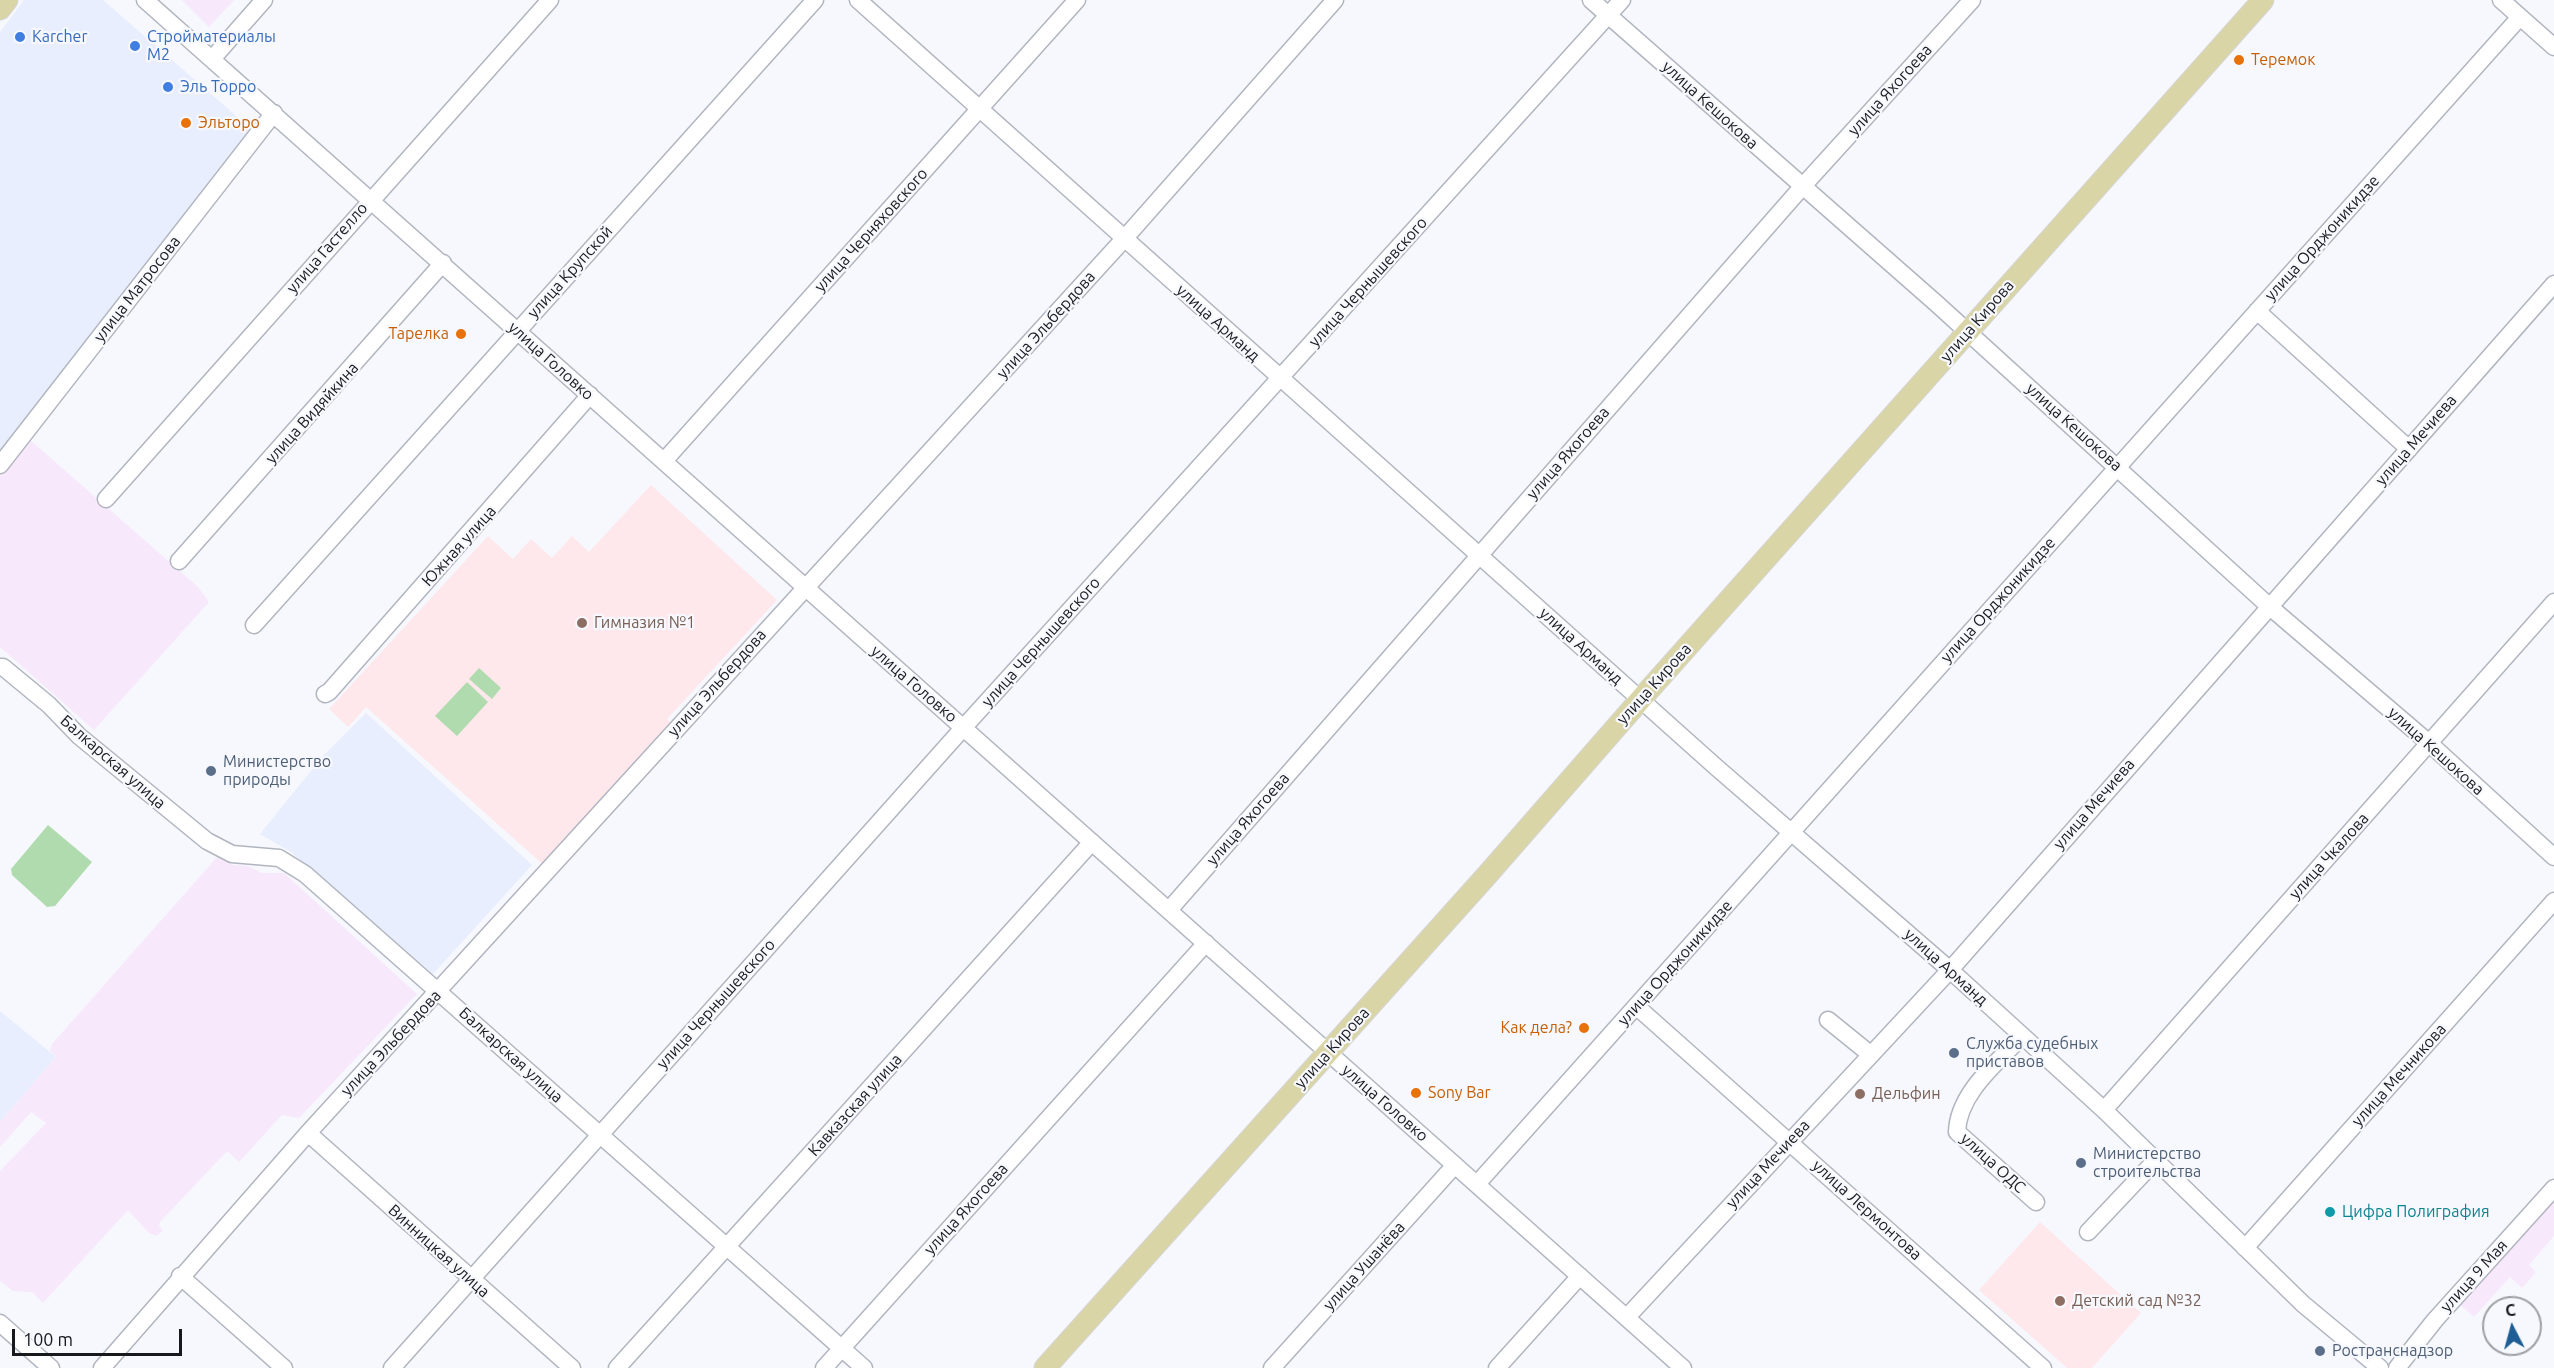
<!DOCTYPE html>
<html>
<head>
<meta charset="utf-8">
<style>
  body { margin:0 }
  #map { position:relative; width:2554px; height:1368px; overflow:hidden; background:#f6f8fd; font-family:Ubuntu,sans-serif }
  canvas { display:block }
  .north { position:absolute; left:2482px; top:1296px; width:60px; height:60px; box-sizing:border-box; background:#f6f8fd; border:2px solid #9d9fa3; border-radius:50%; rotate:354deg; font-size:16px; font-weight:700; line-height:24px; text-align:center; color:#18191d }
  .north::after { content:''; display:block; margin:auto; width:21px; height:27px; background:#1e5e94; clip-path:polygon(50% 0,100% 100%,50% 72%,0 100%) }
  .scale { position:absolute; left:12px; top:1329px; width:170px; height:27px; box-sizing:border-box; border:3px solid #18191d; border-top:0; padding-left:8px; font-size:18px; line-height:21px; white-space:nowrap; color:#18191d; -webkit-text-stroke:4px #f6f8fd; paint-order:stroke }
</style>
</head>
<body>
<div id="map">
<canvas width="2554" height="1368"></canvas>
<div class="north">С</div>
<div class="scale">100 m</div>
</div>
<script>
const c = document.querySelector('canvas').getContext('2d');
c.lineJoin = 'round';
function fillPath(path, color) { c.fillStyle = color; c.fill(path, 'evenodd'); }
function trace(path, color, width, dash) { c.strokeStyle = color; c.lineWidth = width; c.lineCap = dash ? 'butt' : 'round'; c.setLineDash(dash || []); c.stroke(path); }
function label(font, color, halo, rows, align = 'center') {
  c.font = font + ' Ubuntu,sans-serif'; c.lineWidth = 4.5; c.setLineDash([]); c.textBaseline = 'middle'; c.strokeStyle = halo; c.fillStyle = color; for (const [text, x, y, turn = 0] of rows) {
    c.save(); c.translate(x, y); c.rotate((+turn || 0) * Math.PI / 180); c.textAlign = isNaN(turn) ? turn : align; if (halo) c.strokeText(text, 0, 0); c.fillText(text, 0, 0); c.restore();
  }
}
const built = new Path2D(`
  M24 0H103L256 133 0 463V32Z
  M366 713 532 865 433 974 291 852 260 834 323 756Z
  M0 1011 56 1057 0 1122Z`);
const industrial = new Path2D(`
  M182 0H234L209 27Z
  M29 439 197 586 209 602 94 730 0 647V476Z
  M218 856 233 865 248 866 262 873H284L417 994 299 1118 282 1115 239 1162 227 1151 160 1222 159 1226 163 1231 156 1236 149 1233 128 1210 43 1303 32 1292 13 1291 0 1281V1171L46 1123 31 1112 0 1147V1122L56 1057 50 1051 52 1044Z
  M2554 1195V1236L2529 1265 2536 1272 2522 1288 2510 1277 2474 1317 2456 1301 2528 1223 2531 1226 2540 1216 2537 1214Z`);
const education = new Path2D(`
  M651 485 777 600 667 719 676 728 548 869 366 707 348 727 329 709 488 536 513 559 531 539 552 558 572 536 589 552Z
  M2040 1222 2141 1313 2092 1368H2067L1979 1290Z`);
const green = new Path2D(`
  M479 668 501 688 492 699 469 679Z
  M467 682 488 702 457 736 435 716Z
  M48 825 92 862 55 906 47 907 12 875 11 869Z`);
const minor = new Path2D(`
  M145 0 1683 1368
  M858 0 1716 767 1950 970 2104 1110 2303 1304 2380 1368
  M1591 0 1937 304 2270 607 2429 743 2554 857
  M2501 0 2554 47
  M212 59 264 0
  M2257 311 2409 449
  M664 461 1077 0
  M0 465 274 113
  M106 499 550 0
  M179 561 443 263
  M254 625 815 0
  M0 667H3L49 705 79 736 207 841 232 854 279 858 305 874 864 1368
  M325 694 329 692 590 395
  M1169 910 1802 187 1972 0
  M1636 1006 2043 1368
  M1828 1020 1870 1054
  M2022 1036C1998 1062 1958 1093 1957 1132L2036 1202
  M2104 1110 2554 602
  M308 1133 572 1368
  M1477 1184 2520 17
  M2088 1232 2156 1160
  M2245 1248 2554 901
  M180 1276 284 1368
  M1627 1317 1950 970 2554 284
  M0 1323 51 1368
  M102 1368 308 1133 1124 239 1335 0
  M392 1368 964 727 1622 0
  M617 1368 1092 842
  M824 1368 1206 943
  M1272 1368 1455 1165
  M1497 1368 1580 1276
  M2397 1368 2435 1320 2554 1188`);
const major = new Path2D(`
  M0 9 7 0
  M1045 1368 1488 874 1640 700 2263 0`);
const markers = [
  [20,37,6,"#3f7fe0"],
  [135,46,6,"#3f7fe0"],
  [2239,60,6,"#e8710a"],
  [168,87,6,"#3f7fe0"],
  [186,123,6,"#e8710a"],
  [461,334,6,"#e8710a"],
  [582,623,6,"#8d6e63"],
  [211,771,6,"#5c6f8a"],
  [1584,1028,6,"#e8710a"],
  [1954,1053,6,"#5c6f8a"],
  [1416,1093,6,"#e8710a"],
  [1860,1094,6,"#8d6e63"],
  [2081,1163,6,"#5c6f8a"],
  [2330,1212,6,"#0f9aa8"],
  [2060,1301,6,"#8d6e63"],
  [2320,1351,6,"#5c6f8a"]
];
const shopNames = [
  ["Kаrcher",32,37],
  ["Стройматериалы",147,37],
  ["М2",147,55],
  ["Эль Торро",180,87]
];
const foodNames = [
  ["Теремок",2251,60],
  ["Эльторо",198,123],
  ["Тарелка",449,334,"right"],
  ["Как дела?",1572,1028,"right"],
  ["Sony Bar",1428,1093]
];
const streetNames = [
  ["улица Яхогоева",1890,90,-48],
  ["улица Кешокова",1710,105,42],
  ["улица Черняховского",871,230,-48],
  ["улица Орджоникидзе",2322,238,-48],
  ["улица Гастелло",327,248,-49],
  ["улица Крупской",570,272,-48],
  ["улица Чернышевского",1368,282,-48],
  ["улица Матросова",137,289,-52],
  ["улица Кирова",1977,321,-49],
  ["улица Арманд",1218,323,42],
  ["улица Эльбердова",1046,325,-48],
  ["улица Головко",551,361,42],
  ["улица Видяйкина",312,413,-48],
  ["улица Кешокова",2074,427,42],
  ["улица Мечиева",2416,440,-49],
  ["улица Яхогоева",1568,453,-49],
  ["Южная улица",459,546,-48],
  ["улица Орджоникидзе",1998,600,-48],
  ["улица Чернышевского",1041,642,-48],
  ["улица Арманд",1581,646,42],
  ["улица Эльбердова",717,683,-48],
  ["улица Головко",914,684,41],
  ["улица Кирова",1654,684,-48],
  ["улица Кешокова",2436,751,42],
  ["Балкарская улица",113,762,41],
  ["улица Мечиева",2094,804,-49],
  ["улица Яхогоева",1248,819,-49],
  ["улица Чкалова",2329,856,-48],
  ["улица Орджоникидзе",1675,963,-48],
  ["улица Арманд",1946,967,42],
  ["улица Чернышевского",716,1004,-48],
  ["улица Эльбердова",391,1043,-47],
  ["улица Кирова",1332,1048,-48],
  ["Балкарская улица",511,1055,42],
  ["улица Мечникова",2399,1075,-48],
  ["улица Головко",1385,1103,41],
  ["Кавказская улица",855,1105,-48],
  ["улица ОДС",1993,1163,42],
  ["улица Мечиева",1768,1164,-47],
  ["улица Яхогоева",966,1209,-48],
  ["улица Лермонтова",1867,1210,42],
  ["Винницкая улица",439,1251,42],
  ["улица Ушанёва",1364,1266,-48],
  ["улица 9 Мая",2474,1276,-48]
];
const educationNames = [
  ["Гимназия №1",594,623],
  ["Дельфин",1872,1094],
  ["Детский сад №32",2072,1301]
];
const serviceNames = [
  ["Министерство",223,762],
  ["природы",223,780],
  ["Служба судебных",1966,1044],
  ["приставов",1966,1062],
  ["Министерство",2093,1154],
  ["строительства",2093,1172],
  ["Ространснадзор",2332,1351]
];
const cultureNames = [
  ["Цифра Полиграфия",2342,1212]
];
fillPath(built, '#e8eefd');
fillPath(industrial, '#f8e8fb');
fillPath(education, '#fee8ec');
fillPath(green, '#b0dbaf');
trace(minor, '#b1b5c0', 19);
trace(major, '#d5d6d6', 23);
trace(minor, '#fff', 16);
trace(major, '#dad5a6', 21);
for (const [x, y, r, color] of markers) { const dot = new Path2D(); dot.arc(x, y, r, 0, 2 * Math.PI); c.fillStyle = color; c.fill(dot); trace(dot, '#f6f8fd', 2); }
label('16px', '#366cbe', '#f6f8fd', shopNames, 'left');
label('16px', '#c56008', '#f6f8fd', foodNames, 'left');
label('16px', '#18191d', '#f6f8fd', streetNames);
label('16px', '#785e54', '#f6f8fd', educationNames, 'left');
label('16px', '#4e5e75', '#f6f8fd', serviceNames, 'left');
label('16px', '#0d838f', '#f6f8fd', cultureNames, 'left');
</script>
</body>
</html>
